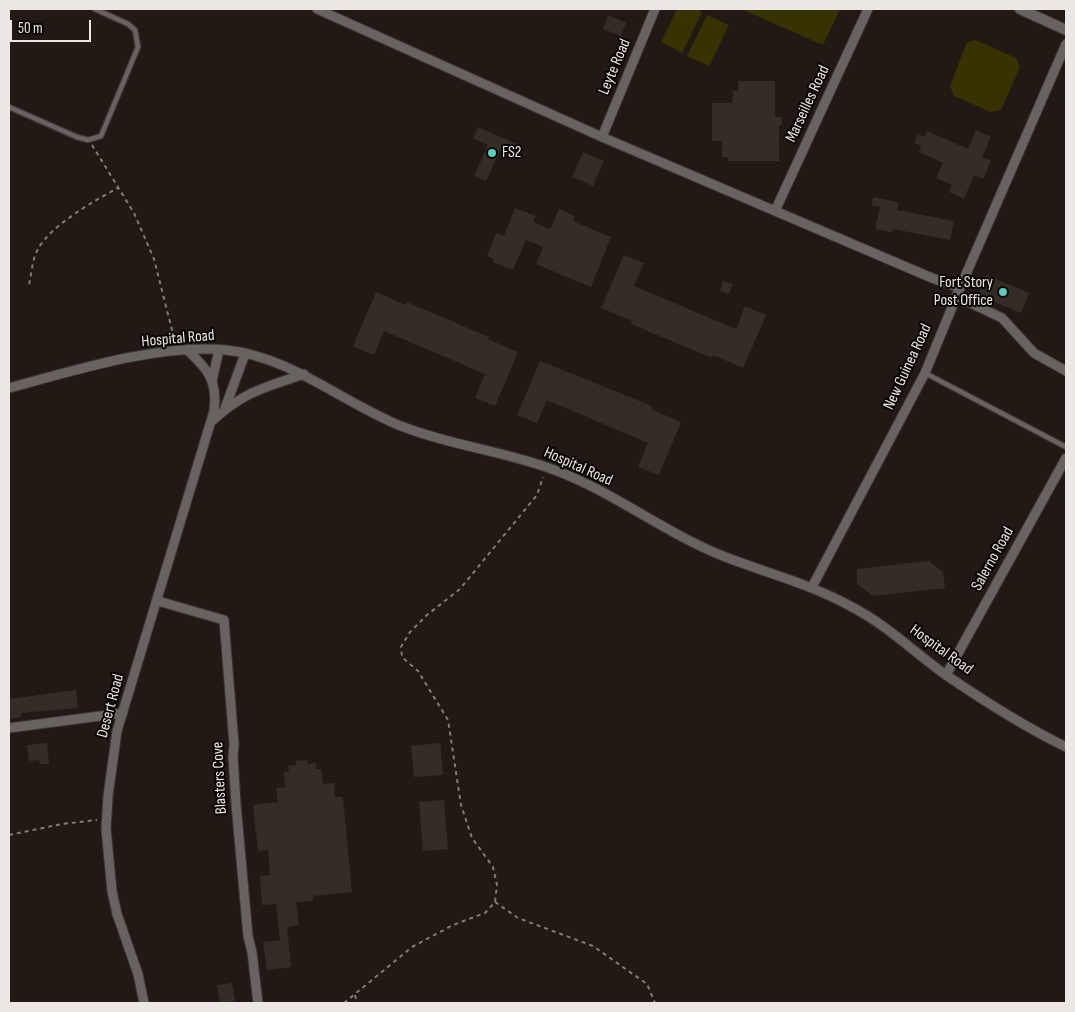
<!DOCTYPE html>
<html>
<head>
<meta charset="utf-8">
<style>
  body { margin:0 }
  #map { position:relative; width:1075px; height:1012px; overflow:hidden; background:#221914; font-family:"Sofia Sans Condensed",sans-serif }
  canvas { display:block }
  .frame { position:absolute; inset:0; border:10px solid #ede7e3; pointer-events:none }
  .scale { position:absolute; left:10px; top:20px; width:81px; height:22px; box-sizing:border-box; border:2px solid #ede7e3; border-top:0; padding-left:6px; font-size:15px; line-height:18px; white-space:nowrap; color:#ede7e3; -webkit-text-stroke:4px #080504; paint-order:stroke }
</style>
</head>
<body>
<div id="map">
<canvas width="1075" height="1012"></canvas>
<div class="frame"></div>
<div class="scale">50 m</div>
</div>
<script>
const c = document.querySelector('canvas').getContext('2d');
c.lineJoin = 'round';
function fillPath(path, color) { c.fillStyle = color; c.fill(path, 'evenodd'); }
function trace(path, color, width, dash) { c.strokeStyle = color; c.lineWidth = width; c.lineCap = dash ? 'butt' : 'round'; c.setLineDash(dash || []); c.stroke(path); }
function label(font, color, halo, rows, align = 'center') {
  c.font = font + ' "Sofia Sans Condensed",sans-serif'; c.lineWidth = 4; c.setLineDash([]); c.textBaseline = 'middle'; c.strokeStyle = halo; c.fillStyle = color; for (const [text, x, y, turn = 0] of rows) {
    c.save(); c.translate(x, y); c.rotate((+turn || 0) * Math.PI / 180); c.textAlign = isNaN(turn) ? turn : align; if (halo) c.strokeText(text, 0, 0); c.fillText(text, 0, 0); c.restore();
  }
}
const green = new Path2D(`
  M677 9H697L702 12 682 53 661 42Z
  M741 9H840L823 45Z
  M707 15 729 25 709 66 687 56Z
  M976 40 1016 58 1020 67 1001 110 990 112 954 96 950 86 967 42Z`);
const building = new Path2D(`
  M608 15 626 23 621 36 603 29Z
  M738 81H775V117H782V125H779V161H728V157H722V141H712V103H732L733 91H738Z
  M478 127 521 146 516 156 500 150 486 181 474 176 488 145 473 138Z
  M976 130 991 137 982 157 991 161 983 179 974 175 964 199 949 192 952 185 936 178 943 163 919 152 921 146 914 143 918 134 925 137 927 131 968 149Z
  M583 152 604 161 593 186 572 177Z
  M873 197 898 202 897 210 954 221 950 240 893 229 892 232 875 229 880 207 872 205Z
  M515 208 536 216 533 222 550 229 559 209 575 216 573 221 611 237 591 287 536 264 543 247 526 240 513 270 493 262 494 259 487 256 496 233 504 236Z
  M624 255 644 263 634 286 736 329 745 306 766 315 743 368 713 355 712 358 631 324 632 321 601 308Z
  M986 275 1029 293 1021 313 978 295Z
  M723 281 733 284 729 294 720 291Z
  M376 292 406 305 407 302 489 337 488 339 518 352 495 406 475 398 485 374 384 331 374 355 353 346Z
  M540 361 652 406 651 409 681 422 659 475 638 467 648 443 547 400 537 423 517 415Z
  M929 561 943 572 945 588 873 596 857 584V569Z
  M76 690 78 708 21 713V717L10 719 9 699Z
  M47 743 49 764H40L39 760 29 761 27 745Z
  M440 743 443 775 414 777 411 746Z
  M307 760 308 764 316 763V769H321L323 784 334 783 335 797H343L352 892 313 896V901L296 902 299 925 287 927 291 967 267 970 263 942 280 940 276 904 262 905 260 876 270 875 268 850 258 851 253 805 278 802 276 788 285 787 284 772H289L288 766 296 765 295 761Z
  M444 800 448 849 423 851 419 802Z
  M232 983 235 1001 220 1003 217 985Z`);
const path = new Path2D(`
  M92 145 134 213 154 259 175 342
  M29 284C32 273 32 259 38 249 50 226 95 200 118 188
  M9 835 62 824 97 820
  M495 902 518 918 593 946 647 984 655 1003
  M355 995 357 1003
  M344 1003 412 947 453 925 485 913 495 902 497 885 493 867 472 838 461 805 448 720 418 671 402 657 401 647 410 632 427 615 460 589 537 495 543 477`);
const service = new Path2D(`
  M9 107 77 137 88 140 101 136 138 47 135 30 128 24 95 9
  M925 373 1066 447`);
const minor = new Path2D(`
  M317 9 602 137 932 278 960 288
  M602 137 655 9
  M775 211 868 9
  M956 296 1002 318 1034 353 1066 371
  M212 381 219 350
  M9 388C72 371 161 343 226 350 292 357 341 402 401 426 451 446 506 451 557 471 615 493 665 533 723 556 766 573 811 584 852 607 887 625 915 653 946 675 984 701 1025 727 1066 747
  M225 408 245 354
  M211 422C243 392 263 388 304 374
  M812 587 925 373 960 288 1066 44
  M158 601 224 620 234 744 233 757 236 804 248 936 252 952 258 1003
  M946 675 1066 458
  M9 728 123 713
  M144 1003 138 974 117 914 112 891 106 829 108 796 117 731 214 411C218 381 208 369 187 350`);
const tertiary = new Path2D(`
  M1020 9 1066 30`);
const markers = [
  [492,153,5,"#59cebe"],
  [1003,292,5,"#59cebe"]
];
const streetNames = [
  ["Leyte Road",615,67,-67],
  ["Marseilles Road",808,104,-65],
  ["Hospital Road",178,339,-5],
  ["New Guinea Road",908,367,-65],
  ["Hospital Road",578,467,24],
  ["Salerno Road",993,559,-61],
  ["Hospital Road",941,650,36],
  ["Desert Road",111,706,-75],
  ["Blasters Cove",220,778,-93]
];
const poiNames = [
  ["FS2",502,153],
  ["Fort Story",993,283,"right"],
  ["Post Office",993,301,"right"]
];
fillPath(green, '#373301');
fillPath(building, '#332d25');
trace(service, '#3e3631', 7);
trace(minor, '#3e3631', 11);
trace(tertiary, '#3e3631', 12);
trace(path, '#827b76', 2, [4, 4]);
trace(service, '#686261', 4.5);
trace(minor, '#686261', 9);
trace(tertiary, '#686261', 10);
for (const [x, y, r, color] of markers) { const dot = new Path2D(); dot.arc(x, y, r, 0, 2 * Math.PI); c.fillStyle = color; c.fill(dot); trace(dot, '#080504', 2); }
label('16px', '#ede7e3', '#080504', streetNames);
label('16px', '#ede7e3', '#080504', poiNames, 'left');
</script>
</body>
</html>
